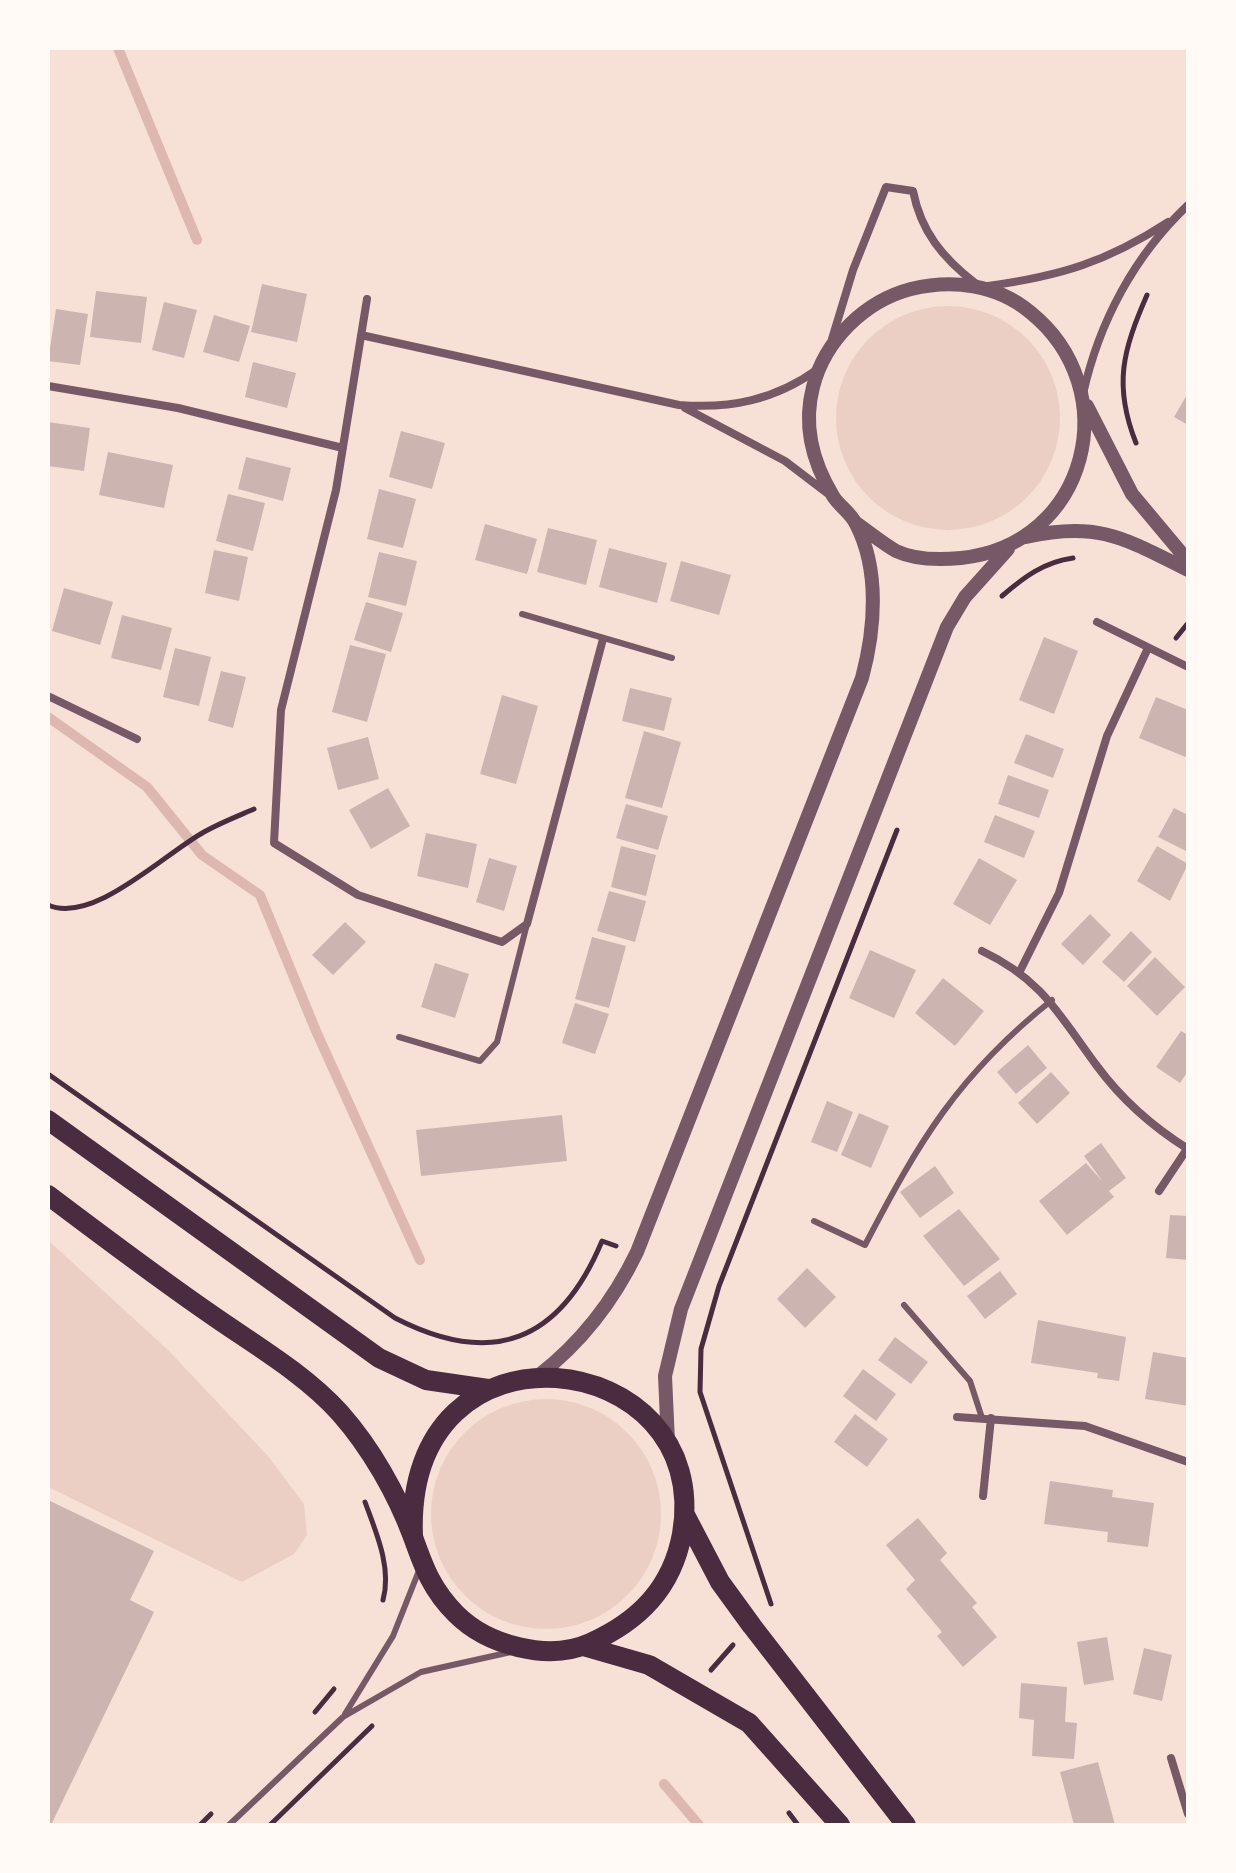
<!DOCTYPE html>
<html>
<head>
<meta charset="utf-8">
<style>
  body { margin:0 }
  #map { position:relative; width:1236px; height:1873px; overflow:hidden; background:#f7e1d7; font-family:"IBM Plex Serif",serif }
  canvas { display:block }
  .frame { position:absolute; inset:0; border:50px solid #fffaf5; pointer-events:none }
</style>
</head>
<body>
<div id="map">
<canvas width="1236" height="1873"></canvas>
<div class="frame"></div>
</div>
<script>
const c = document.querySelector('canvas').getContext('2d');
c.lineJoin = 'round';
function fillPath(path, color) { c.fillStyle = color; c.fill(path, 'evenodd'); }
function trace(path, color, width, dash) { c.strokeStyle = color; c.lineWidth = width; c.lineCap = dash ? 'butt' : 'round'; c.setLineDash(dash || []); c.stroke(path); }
const green = new Path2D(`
  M836 418a112 112 0 1 1 224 0a112 112 0 1 1-224 0Z
  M48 1240 168 1350 268 1456 304 1504 307 1535 294 1554 242 1582 48 1487Z
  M431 1514a115 115 0 1 1 230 0a115 115 0 1 1-230 0Z`);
const stream = new Path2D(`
  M118 48 197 240
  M48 717 147 787 202 855 260 895 316 1031 420 1260
  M664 1784 699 1825`);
const building = new Path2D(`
  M262 284 307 294 297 342 251 332Z
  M96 291 147 297 141 343 90 337Z
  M164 302 197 310 184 358 152 350Z
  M56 309 88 314 80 365 48 361Z
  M214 315 250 326 239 362 203 352Z
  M253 362 296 373 287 408 245 397Z
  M1188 393V425L1174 417Z
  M48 422 90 428 84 471 48 466Z
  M401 431 445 443 432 489 389 477Z
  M108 452 173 465 164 508 99 495Z
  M246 457 291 468 283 501 238 489Z
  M379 489 416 499 403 548 367 539Z
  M228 494 265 503 253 551 216 541Z
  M485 524 537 539 527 574 475 560Z
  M548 528 597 540 586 585 537 572Z
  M609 548 667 563 657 603 599 587Z
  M214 550 248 557 239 601 205 593Z
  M379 552 417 561 406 606 368 597Z
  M681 561 731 575 719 615 670 601Z
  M64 588 113 602 100 645 52 631Z
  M366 602 403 613 391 652 354 640Z
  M122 615 172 628 161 670 111 658Z
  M1044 637 1078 651 1054 714 1019 700Z
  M350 645 386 654 367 722 332 712Z
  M175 648 211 657 199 706 163 697Z
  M221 671 246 677 233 728 208 721Z
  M630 688 672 698 664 731 622 721Z
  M502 695 538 706 516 784 480 774Z
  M1156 697 1188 710V758L1139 738Z
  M644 731 681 742 662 808 625 798Z
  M1026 734 1064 749 1053 778 1014 763Z
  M368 737 379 779 338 790 327 748Z
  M1008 775 1049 790 1039 818 998 804Z
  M388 788 410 826 371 849 349 810Z
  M626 804 668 816 658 850 616 838Z
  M1174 808 1188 815V852L1158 837Z
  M995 815 1035 831 1024 858 984 842Z
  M426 833 477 844 468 888 417 876Z
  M621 846 656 855 646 896 611 887Z
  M1157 846 1188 864 1170 901 1137 881Z
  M489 858 517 866 504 911 476 902Z
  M979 858 1017 880 990 925 953 904Z
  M609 891 646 901 635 942 597 931Z
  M1090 914 1111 935 1083 965 1061 944Z
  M345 922 366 942 333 975 312 955Z
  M1131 931 1152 952 1124 982 1102 962Z
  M592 937 626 946 609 1008 575 999Z
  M870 950 916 970 894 1018 849 998Z
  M1155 957 1185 987 1157 1016 1127 986Z
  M435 963 469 974 455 1018 421 1007Z
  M943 978 984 1011 955 1046 915 1013Z
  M575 1003 609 1014 595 1054 562 1043Z
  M1181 1031 1188 1035V1071L1180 1083 1156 1067Z
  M1028 1045 1047 1068 1016 1094 997 1072Z
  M1051 1072 1070 1093 1037 1124 1018 1103Z
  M827 1101 853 1112 837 1152 811 1142Z
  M859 1113 889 1126 871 1168 841 1155Z
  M562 1115 567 1161 421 1176 416 1130Z
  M1101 1143 1126 1178 1109 1191 1114 1197 1067 1235 1039 1201 1086 1163 1103 1182 1084 1156Z
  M935 1166 954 1193 920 1218 900 1192Z
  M959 1209 1000 1259 964 1286 923 1236Z
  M1170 1215 1188 1216V1260L1166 1258Z
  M807 1268 836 1297 805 1328 777 1299Z
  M1000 1271 1017 1294 985 1319 967 1296Z
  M1038 1320 1126 1337 1119 1381 1097 1378 1098 1373 1031 1363Z
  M895 1337 928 1362 911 1384 878 1360Z
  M1153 1352 1188 1358V1406L1145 1399Z
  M863 1369 896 1394 876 1421 843 1396Z
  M855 1414 888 1439 867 1467 834 1442Z
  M1050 1481 1113 1490 1112 1497 1154 1503 1148 1547 1107 1542 1108 1532 1044 1524Z
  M48 1500 154 1551 130 1600 154 1612 51 1825H48Z
  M918 1518 947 1553 940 1560 977 1603 972 1607 997 1637 963 1667 937 1636 942 1632 906 1589 915 1580 886 1545Z
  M1107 1637 1114 1680 1084 1685 1077 1642Z
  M1144 1648 1172 1655 1162 1701 1133 1694Z
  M1021 1683 1067 1687 1065 1722 1077 1723 1074 1759 1032 1756 1034 1720 1019 1718Z
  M1098 1762 1115 1825H1074L1060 1772Z`);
const path = new Path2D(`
  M1136 443C1113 385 1123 350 1147 295
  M1002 596C1024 577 1044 562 1073 558
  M1176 638 1188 623
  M48 905C93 925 164 854 204 832 220 823 238 816 254 809
  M48 1074 395 1318C492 1368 560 1342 602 1241L616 1246
  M365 1502C376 1532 392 1568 383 1600
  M771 1604 700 1392 701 1349 719 1286 897 830
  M711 1670 733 1645
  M315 1712 334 1689
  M789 1813 798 1825
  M200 1825 211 1814
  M270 1825 372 1726`);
const service = new Path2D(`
  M522 614 672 658
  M399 1037 480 1061 497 1042 527 924
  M814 1221 865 1245C919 1141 958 1075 1052 1000
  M904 1305 970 1381 982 1418
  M345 1714 393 1636 420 1568
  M229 1825 343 1717 421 1672 511 1652`);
const minor = new Path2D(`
  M988 286C1060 276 1107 262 1168 222
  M367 299 336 490 281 710 274 843 358 895 502 942 527 924 603 639
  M361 335 679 405C731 409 775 400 818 369
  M832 339 853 270 886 187 913 191C921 232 943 258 975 283
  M48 386 178 408 343 448
  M1083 394C1099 322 1134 256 1188 205
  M685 408 785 461 827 493
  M1097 622 1188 667
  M48 696 137 739
  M982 951C1043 980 1059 1015 1097 1066 1122 1100 1153 1127 1188 1149
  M1020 971 1059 893 1107 736 1148 648
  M1159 1191 1187 1149
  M957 1417 1085 1426 1188 1462
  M983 1496 991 1418
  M1171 1758 1188 1814`);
const tertiary = new Path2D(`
  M1087 406 1132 494 1188 561
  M1026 537C1098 521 1124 538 1188 570
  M538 1376C582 1342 613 1302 637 1252L862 678C875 630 880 570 856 524 851 513 839 506 833 496 813 463 803 425 813 387 825 340 865 301 911 289 952 279 996 284 1030 312 1127 390 1088 545 961 558 940 560 915 560 896 551 882 543 869 532 856 523
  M668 1442 665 1376 681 1309 947 627 965 597 1008 549`);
const primary = new Path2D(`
  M48 1120 379 1358 426 1380 488 1389
  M48 1195C101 1235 154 1275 209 1313 253 1344 304 1373 340 1413 371 1448 397 1494 413 1537 424 1568 432 1590 456 1614 487 1645 548 1662 590 1643 639 1621 672 1588 682 1534 715 1346 403 1305 413 1537
  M685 1515 720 1582 752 1626 906 1825
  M583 1646 649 1665 749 1723 840 1825`);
fillPath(green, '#ebcfc5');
trace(stream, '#dcb8b0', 10);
fillPath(building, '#ccb4b1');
trace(path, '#4a2c40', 5);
trace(service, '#755966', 6);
trace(minor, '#755966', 8);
trace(tertiary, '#755966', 14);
trace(primary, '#4a2c40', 20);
</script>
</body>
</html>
